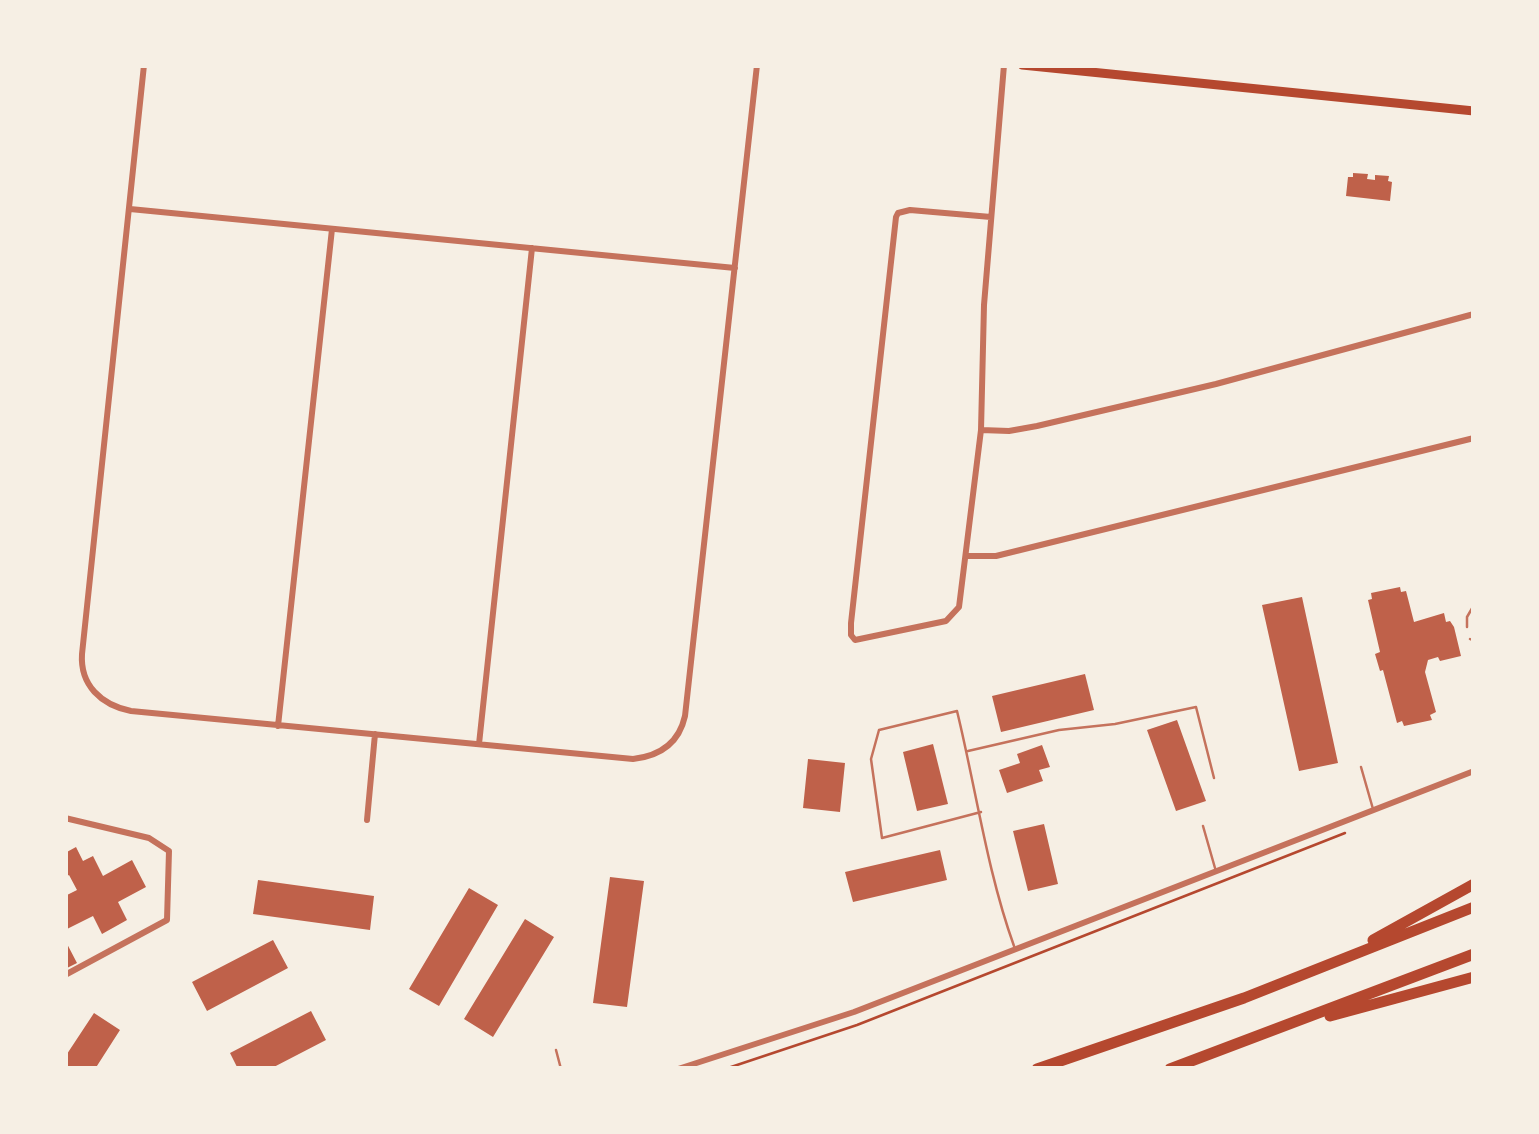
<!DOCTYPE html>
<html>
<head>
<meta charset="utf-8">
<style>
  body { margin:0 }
  #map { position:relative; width:1539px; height:1134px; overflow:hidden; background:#f6efe4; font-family:"Noto Sans",sans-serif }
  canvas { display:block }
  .frame { position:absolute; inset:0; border:68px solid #f6efe4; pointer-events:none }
</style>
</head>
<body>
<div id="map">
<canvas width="1539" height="1134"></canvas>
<div class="frame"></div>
</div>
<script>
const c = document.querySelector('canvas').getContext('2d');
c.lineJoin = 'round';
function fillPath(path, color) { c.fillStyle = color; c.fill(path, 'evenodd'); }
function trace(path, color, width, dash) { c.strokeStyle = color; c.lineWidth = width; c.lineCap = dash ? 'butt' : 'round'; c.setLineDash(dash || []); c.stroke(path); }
const building = new Path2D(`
  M1353 173 1368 174 1367 179 1375 180V175L1389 176 1388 181 1392 182 1390 201 1346 196 1348 177H1353Z
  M1400 587 1401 592 1406 591 1414 622 1444 613 1446 622 1450 621 1454 627 1461 656 1440 661 1438 657 1428 660 1425 672 1436 712 1430 715 1432 720 1404 726 1402 721 1397 723 1383 670 1380 671 1375 654 1380 652 1368 600 1372 599 1371 593Z
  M1302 597 1338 763 1299 771 1262 605Z
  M1085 674 1094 710 1001 732 992 696Z
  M1177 720 1206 801 1176 811 1147 730Z
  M933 744 948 804 917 811 903 752Z
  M1042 745 1050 767 1039 770 1043 781 1007 793 999 770 1020 763 1017 754Z
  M808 759 845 763 840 812 803 808Z
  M1044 824 1058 884 1028 891 1013 831Z
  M76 847 83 861 93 856 103 876 132 860 146 887 118 902 127 920 102 934 93 916 65 930V896L77 890 69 875 65 877V853Z
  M940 850 947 880 853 902 845 872Z
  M610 877 644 881 627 1007 593 1003Z
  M258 880 374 896 370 930 253 914Z
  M469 888 498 905 439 1006 409 989Z
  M525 919 554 937 493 1037 464 1019Z
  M65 940 77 963 65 969Z
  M273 940 288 968 207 1011 192 982Z
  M311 1011 326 1040 270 1069H238L230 1053Z
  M94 1013 120 1030 95 1069H65V1057Z`);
const path = new Path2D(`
  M725 1069 857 1025 1345 833`);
const service = new Path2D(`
  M1467 627V617L1474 605
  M1470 639 1474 641
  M968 751 1059 730 1115 724 1196 707 1214 778
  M1361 767 1373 809
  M981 812 882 838 871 759 879 730 957 711C976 789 987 871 1014 946
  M1203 826 1215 868
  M556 1050 561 1069`);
const minor = new Path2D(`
  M144 65 82 654C80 685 101 705 131 711L633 759C660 756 679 743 685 716L757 65
  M130 209 735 268
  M991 217 910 210 898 213 896 217 851 623V635L855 640 946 621 959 607 981 430 984 305 1004 65
  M981 430 1009 431 1037 426 1216 384 1474 314
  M968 556H996L1474 438
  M278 726 332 229
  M479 744 532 248
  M65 818 149 838 169 851 167 920 65 975
  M367 820 375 734
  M678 1069 854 1012 1474 771`);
const secondary = new Path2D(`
  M1022 65 1474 111`);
const motorway = new Path2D(`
  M1373 940 1474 884
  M1330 1016 1474 977
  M1037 1069 1244 998 1474 907
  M1170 1069 1474 954`);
fillPath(building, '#bf614a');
trace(path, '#b5482f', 2.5);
trace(service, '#c5725c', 2.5);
trace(minor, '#c5725c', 6);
trace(secondary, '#b5482f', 9);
trace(motorway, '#b5482f', 11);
</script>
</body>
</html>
